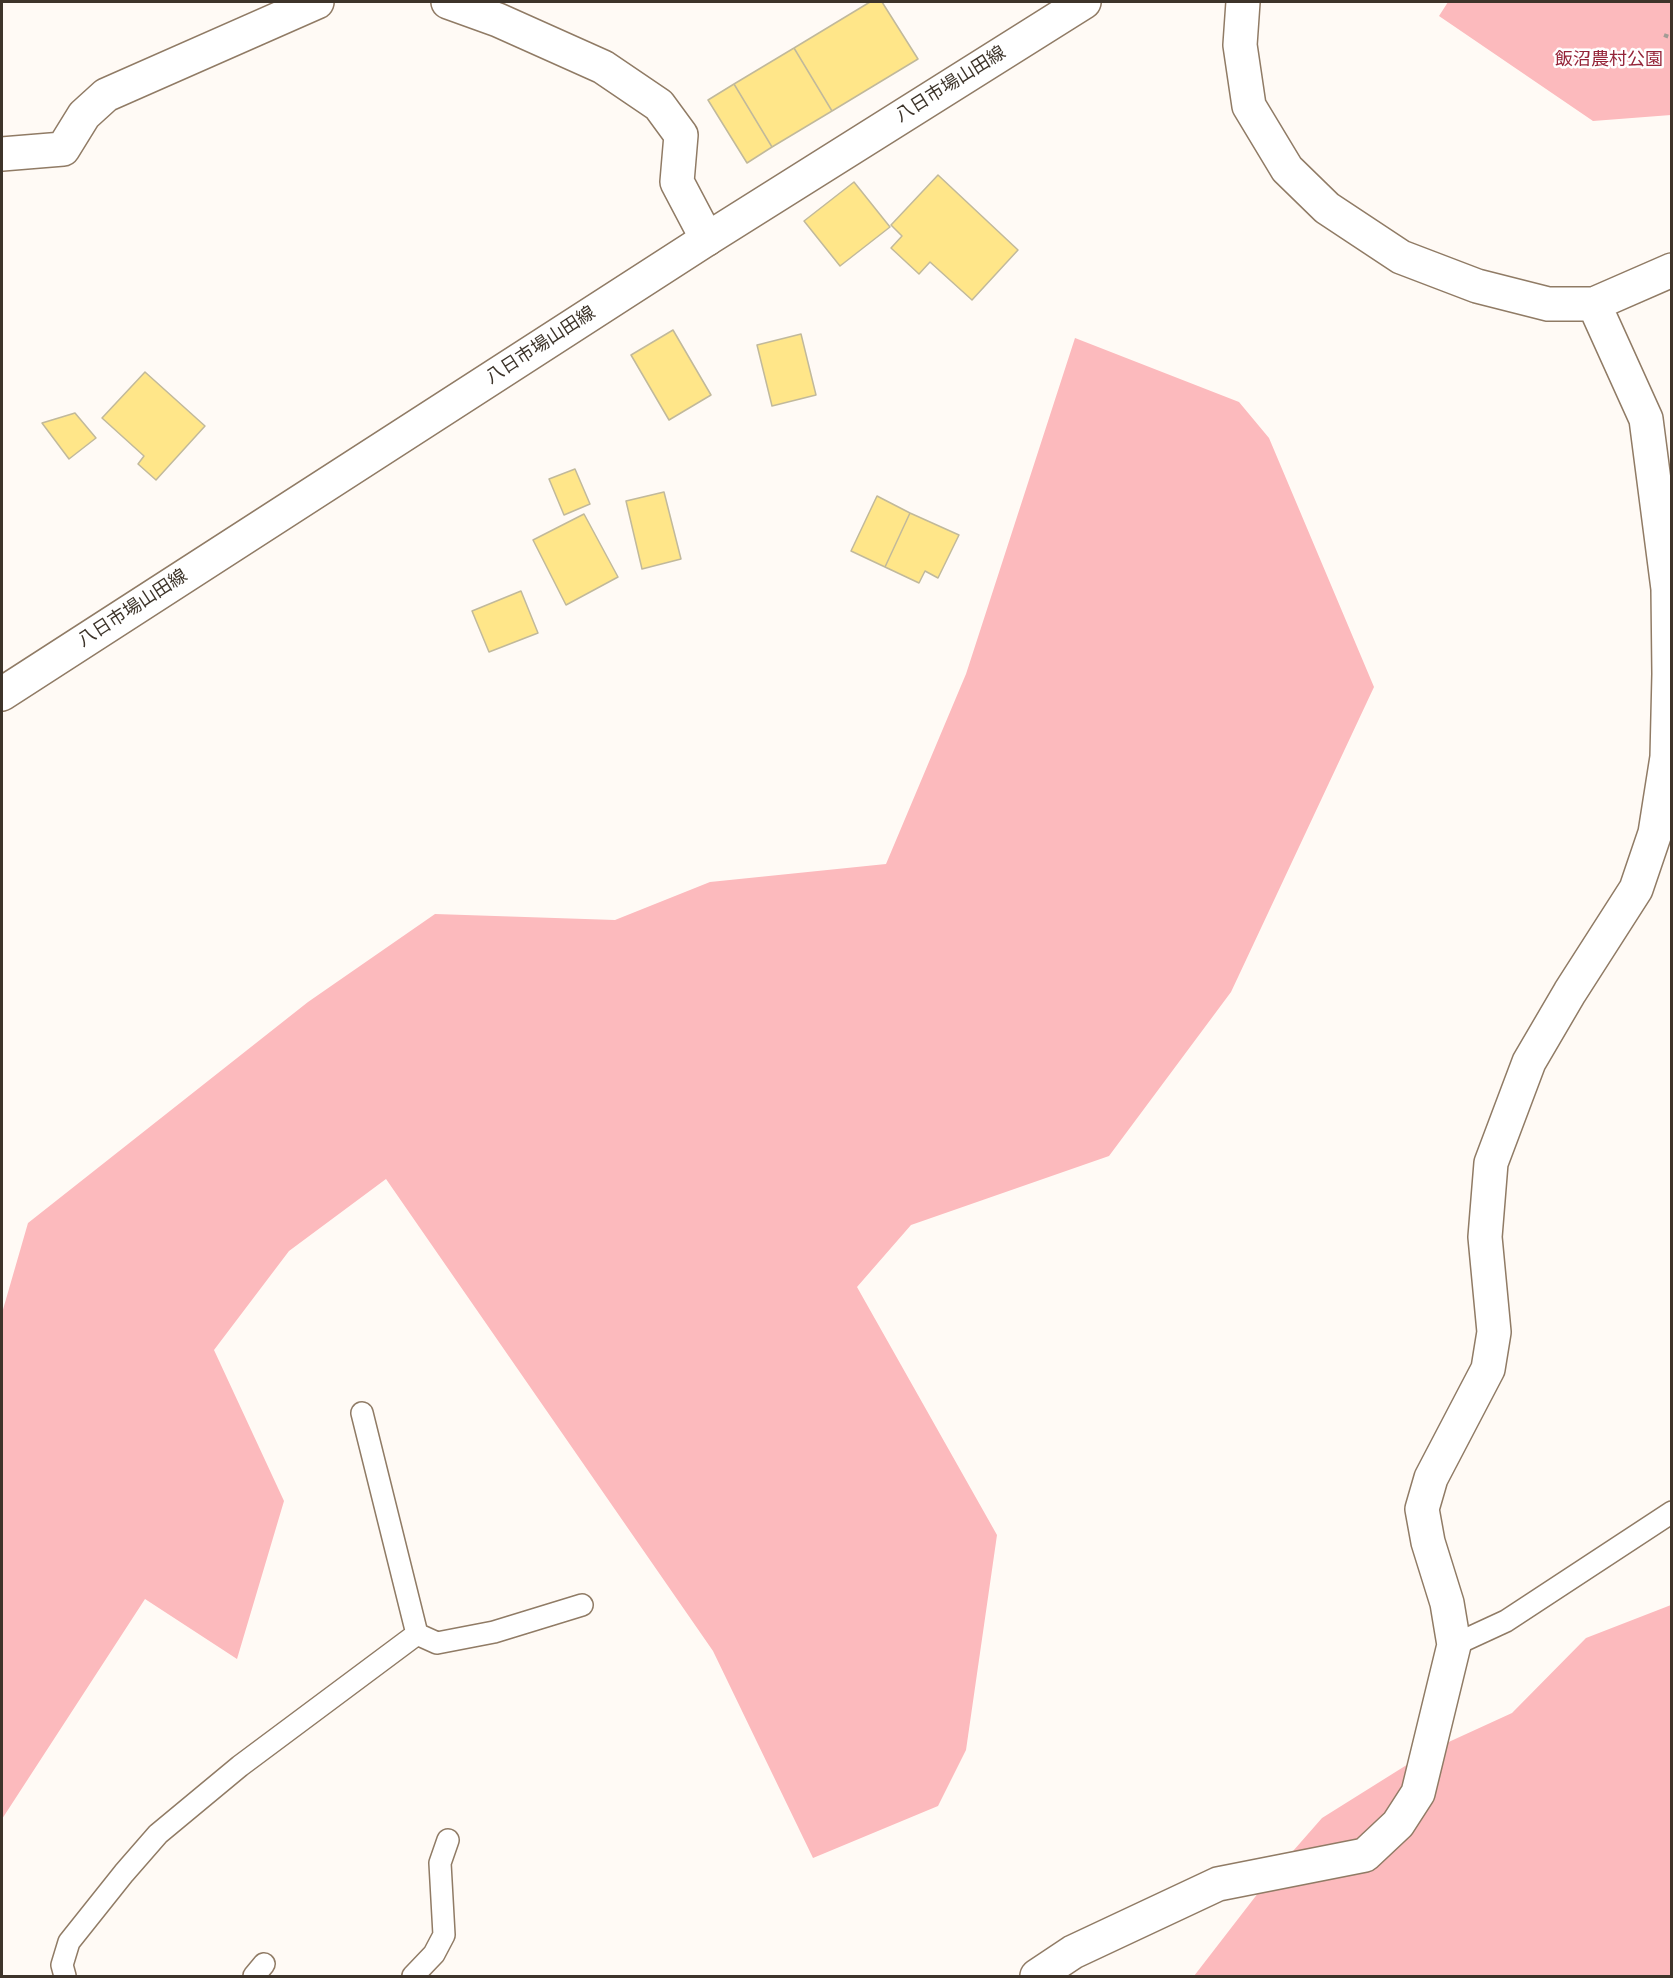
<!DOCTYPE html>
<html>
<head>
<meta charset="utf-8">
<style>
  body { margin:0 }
  #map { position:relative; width:1673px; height:1978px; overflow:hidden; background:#fffaf5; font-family:Poppins,sans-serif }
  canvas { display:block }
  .frame { position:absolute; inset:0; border:3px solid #3d342a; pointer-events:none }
</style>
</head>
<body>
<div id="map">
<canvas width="1673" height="1978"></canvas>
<div class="frame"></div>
</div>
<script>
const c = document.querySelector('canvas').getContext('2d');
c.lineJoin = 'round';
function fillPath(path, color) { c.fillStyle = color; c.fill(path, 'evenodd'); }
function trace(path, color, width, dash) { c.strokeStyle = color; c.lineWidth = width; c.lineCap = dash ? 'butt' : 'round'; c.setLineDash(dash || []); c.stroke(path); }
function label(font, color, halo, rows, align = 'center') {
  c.font = font + ' Poppins,"Noto Sans JP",sans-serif'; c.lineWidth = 5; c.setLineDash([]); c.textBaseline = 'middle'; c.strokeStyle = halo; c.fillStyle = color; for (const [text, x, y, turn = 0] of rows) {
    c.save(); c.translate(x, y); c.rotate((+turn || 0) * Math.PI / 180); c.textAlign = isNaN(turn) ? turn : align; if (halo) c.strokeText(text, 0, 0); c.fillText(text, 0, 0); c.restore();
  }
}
const green = new Path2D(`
  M1448 2H1671V115L1593 121 1439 16Z
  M1075 338 1239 402 1269 438 1374 687 1231 992 1109 1156 911 1225 857 1287 997 1535 966 1750 938 1806 813 1858 713 1651 386 1179 289 1251 214 1350 284 1501 237 1659 145 1599 2 1819V1313L28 1223 308 1002 435 914 615 920 710 882 886 864 966 674Z
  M1671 1605V1976H1194L1272 1875 1322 1818 1429 1751 1512 1713 1586 1638Z`);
const building = new Path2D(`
  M870 2H882L918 59 832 111 794 48Z
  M794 48 832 111 772 147 734 84Z
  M734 84 772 147 747 163 708 100Z
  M938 175 1018 250 972 300 930 262 919 274 891 248 902 236 891 225Z
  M854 182 890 227 840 266 804 221Z
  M673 330 711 395 669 420 631 355Z
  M801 334 816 395 772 406 757 345Z
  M145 372 205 426 156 480 138 464 144 456 102 418Z
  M75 413 96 438 69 459 42 423Z
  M575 469 590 504 564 515 549 479Z
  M664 492 681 559 642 569 626 501Z
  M877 496 910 513 885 567 851 551Z
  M910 513 959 535 938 578 925 571 919 583 885 567Z
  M584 514 618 577 566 605 533 540Z
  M521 591 538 633 489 652 472 611Z`);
const path = new Path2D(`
  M1664 35 1672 38`);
const lane = new Path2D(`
  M362 1413 417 1634 437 1643 494 1632 582 1605
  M1454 1645 1506 1621 1672 1512
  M65 1976 62 1965 69 1942 124 1873 158 1834 240 1766 417 1634
  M254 1976 264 1964
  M413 1976 434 1954 444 1935 440 1863 448 1840`);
const street = new Path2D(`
  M448 2 498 20 603 67 659 105 681 135 677 182 707 239
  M1243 2 1240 45 1249 106 1287 169 1327 208 1401 257 1477 286 1548 304H1594L1672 270
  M2 154 63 149 84 115 106 95 317 2
  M1037 1976 1073 1952 1218 1884 1365 1855 1398 1824 1418 1793 1454 1645 1447 1603 1428 1542 1422 1509 1431 1478 1488 1369 1494 1332 1485 1237 1491 1163 1529 1062 1570 992 1636 889 1655 833 1667 757 1669 674 1668 589 1646 419 1594 304`);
const secondary = new Path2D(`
  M2 694 707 239 1084 2`);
const parkNames = [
  ["飯沼農村公園",1609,60]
];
const streetNames = [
  ["八日市場山田線",951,85,-32],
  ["八日市場山田線",541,346,-33],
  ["八日市場山田線",133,609,-33]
];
fillPath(green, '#fcbabd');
fillPath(building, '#ffe689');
trace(building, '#c1b99b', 1.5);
trace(lane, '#907b65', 24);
trace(street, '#907b65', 36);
trace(secondary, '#907b65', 36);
trace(path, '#a39c95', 4, [4.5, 4.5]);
trace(lane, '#fff', 21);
trace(street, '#fff', 33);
trace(secondary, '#fff', 33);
label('18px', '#952539', '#fff', parkNames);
label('18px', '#3d342a', '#fff', streetNames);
</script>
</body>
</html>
